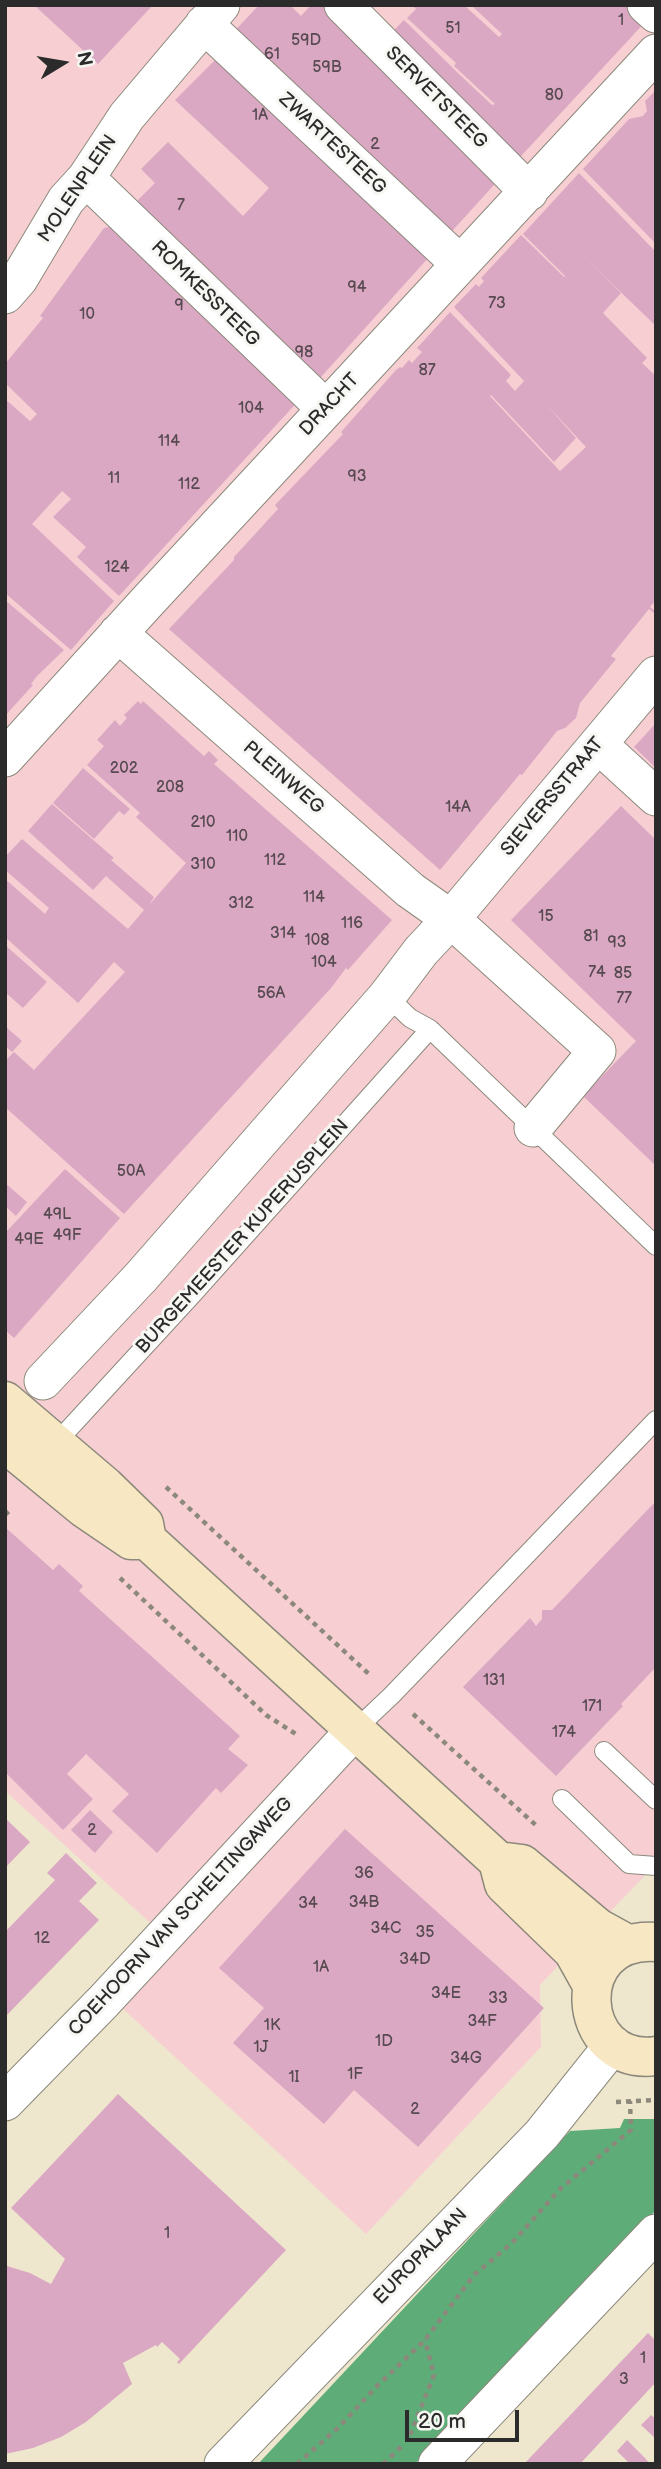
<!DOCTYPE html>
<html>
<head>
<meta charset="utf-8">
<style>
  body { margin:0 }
  #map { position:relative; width:661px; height:2469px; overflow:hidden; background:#eee7ce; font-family:"Balsamiq Sans",sans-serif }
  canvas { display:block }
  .frame { position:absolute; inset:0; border:7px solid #2b2b2b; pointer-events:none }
  .north { position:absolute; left:28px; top:28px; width:70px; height:70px; -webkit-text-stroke:5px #f6f6f2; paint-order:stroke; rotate:79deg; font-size:19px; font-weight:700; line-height:28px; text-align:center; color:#2b2b2b }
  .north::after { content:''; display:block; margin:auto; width:24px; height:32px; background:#2b2b2b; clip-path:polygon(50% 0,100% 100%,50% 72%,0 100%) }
  .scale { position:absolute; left:405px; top:2410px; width:114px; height:32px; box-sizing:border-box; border:4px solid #2b2b2b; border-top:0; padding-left:9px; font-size:21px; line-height:24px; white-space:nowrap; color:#2b2b2b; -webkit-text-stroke:5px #f6f6f2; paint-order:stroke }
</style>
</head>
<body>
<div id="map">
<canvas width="661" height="2469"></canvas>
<div class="frame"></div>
<div class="north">N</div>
<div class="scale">20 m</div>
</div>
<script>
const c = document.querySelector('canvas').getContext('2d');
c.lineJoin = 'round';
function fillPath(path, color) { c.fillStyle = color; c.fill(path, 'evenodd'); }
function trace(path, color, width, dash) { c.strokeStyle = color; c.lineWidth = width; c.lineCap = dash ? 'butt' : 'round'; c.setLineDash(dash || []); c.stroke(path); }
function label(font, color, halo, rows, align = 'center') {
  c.font = font + ' "Balsamiq Sans",sans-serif'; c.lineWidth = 6; c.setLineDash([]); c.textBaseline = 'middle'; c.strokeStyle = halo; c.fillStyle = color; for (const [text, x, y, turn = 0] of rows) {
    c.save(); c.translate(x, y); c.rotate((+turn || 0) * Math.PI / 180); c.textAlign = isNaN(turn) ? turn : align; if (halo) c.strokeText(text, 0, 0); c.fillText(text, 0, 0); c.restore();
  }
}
const built = new Path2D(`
  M5 5H656V1864L540 1985 541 2047 366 2234 121 2007 179 1949 5 1791Z`);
const forest = new Path2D(`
  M624 2119H656V2210L415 2464H258L570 2131 620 2128Z`);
const building = new Path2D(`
  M34 5H153L98 64Z
  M259 5H290L301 16 311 5H336L504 174 443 241 227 39Z
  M412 5H464L499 37 502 34 471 5H633L648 19 510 168 385 39 404 20 459 74 492 105 495 104 454 66 456 63 407 18 416 9Z
  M225 50 438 247 312 387 129 209 155 183 141 169 168 142 243 216 269 188 175 100Z
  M656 90V244L583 169 629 119 643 116 647 111 645 101Z
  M579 173 656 252V326L580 253 621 293 603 313 647 358 642 363 656 376V600L650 607 655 611 654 613 649 609 611 656 616 659 580 703 576 718 565 728 557 731 522 775 520 774 440 870 169 629 234 560V557L278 509 275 505 343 434 341 432 396 370 400 367 402 368 409 360 412 363 422 352 417 348 450 312 511 375 506 381 515 391 524 381 454 307 476 284 479 287 484 281 481 278 521 235 564 277 565 276 523 234ZM491 395 554 462 576 438 545 403 586 447 560 471 490 396Z
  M121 225 302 397 119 596 77 557 86 547 53 517 71 499 62 491 32 524 114 601 71 650 5 593V399L30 421 37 414 5 383V364L43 318 40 316 104 228Z
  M5 600 64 650 37 676 31 684 33 685 5 716Z
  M138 701 141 704 143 701 204 756 209 751 218 760 214 764 392 920 348 970 346 968 331 988 124 1214 5 1107V1061L14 1052 34 1070 125 972 114 962 78 1003 5 937V879L45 914 49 908 5 870V857L22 839 128 929 144 910 106 876 93 890 28 831 52 804 114 858 111 860 154 897 149 905 186 863 136 817 140 813 87 765 104 746 97 740 115 720 120 726 127 718 124 715Z
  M656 723V768L634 747Z
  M83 768 130 809 124 815 119 811 94 839 53 803Z
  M621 806 656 840V1166L583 1096 636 1041 511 920Z
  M5 945 47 982 23 1008 5 992Z
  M5 1026 22 1041 12 1052 5 1046Z
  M65 1169 120 1218 14 1338 5 1330V1229L7 1231Z
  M5 1183 27 1202 16 1216 5 1206Z
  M656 1501V1667L621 1704 623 1706 556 1776 463 1687 530 1618 536 1626 542 1619V1610H552Z
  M5 1527 53 1570 59 1564 83 1586 79 1591 240 1736 228 1749 248 1765 221 1793 216 1788 157 1853 112 1811 129 1794 86 1754 67 1774 93 1799 63 1830 5 1772Z
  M90 1810 113 1832 95 1853 71 1830Z
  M5 1818 30 1842 5 1868Z
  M345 1829 544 2008 418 2147 354 2090 324 2124 233 2043 264 2008 219 1968Z
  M66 1853 97 1883 79 1901 99 1920 5 2017V1932L55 1880 47 1873Z
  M118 2094 286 2250 179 2364 177 2362 180 2359 162 2342 157 2347 156 2345 123 2363 132 2384 86 2422 61 2437 33 2448 5 2454V2268L7 2266 30 2273 51 2284 65 2259 11 2208Z
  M648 2333 656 2341V2382L580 2464H524Z
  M651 2415 656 2419V2439L641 2425Z
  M627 2440 645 2458 650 2464H630L617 2451Z`);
const path = new Path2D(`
  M166 1487 370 1675
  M5 1515 11 1509
  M120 1578 266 1715 299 1736
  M413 1714 539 1828
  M616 2102 656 2100
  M410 2435 434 2375 425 2340
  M297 2464 339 2427 377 2386 425 2340 474 2275 512 2243 560 2189 631 2130 630 2101
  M383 2464 403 2445`);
const lane = new Path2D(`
  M387 996 410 1018 430 1029
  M55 1444 193 1294 430 1029 656 1246
  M355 1730 392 1695 656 1420
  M604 1751 656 1800
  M562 1799 629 1864 656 1866`);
const street = new Path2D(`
  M343 5 529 192
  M646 5 656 14
  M204 24 460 264
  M86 178 326 409
  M5 295 19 279 66 200 86 178 127 116 221 5
  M118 633 410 890 451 919 597 1051 533 1128
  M598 744 656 797
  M5 758 147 602 656 53
  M43 1381 141 1277 387 996 421 951 451 919 656 675
  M5 2102 103 2002 355 1730
  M223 2464 542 2134 613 2045
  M437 2464 656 2233`);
const secondary = new Path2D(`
  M5 1401 105 1486 144 1524 147 1540
  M5 1443 84 1508 131 1540H145
  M147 1540 498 1861 522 1864 598 1928 629 1945
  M498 1861 504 1884 573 1951 592 1985
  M656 1942C566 1936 574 2067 656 2056`);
const numberNames = [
  ["1",621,21],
  ["51",453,29],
  ["59D",306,41],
  ["61",272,55],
  ["59B",327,68],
  ["80",554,96],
  ["1A",260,116],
  ["2",375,145],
  ["7",181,206],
  ["94",357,288],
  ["73",497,304],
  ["9",179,306],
  ["10",87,315],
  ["98",304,353],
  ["87",427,371],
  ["104",251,409],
  ["114",169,442],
  ["93",357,477],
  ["11",114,479],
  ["112",189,485],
  ["124",117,568],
  ["202",124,769],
  ["208",170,788],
  ["14A",458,808],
  ["210",203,823],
  ["110",237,837],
  ["112",275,861],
  ["310",203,865],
  ["114",314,898],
  ["312",241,904],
  ["15",546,917],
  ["116",352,924],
  ["314",283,934],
  ["81",591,937],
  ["108",317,941],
  ["93",617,943],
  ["104",324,963],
  ["74",597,973],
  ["85",623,974],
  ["56A",271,994],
  ["77",624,999],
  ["50A",131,1172],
  ["49L",57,1215],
  ["49F",67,1236],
  ["49E",29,1240],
  ["131",494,1681],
  ["171",592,1707],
  ["174",564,1733],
  ["2",92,1831],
  ["36",364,1874],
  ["34B",364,1903],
  ["34",308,1904],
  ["34C",386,1929],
  ["35",425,1933],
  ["12",42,1939],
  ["34D",415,1960],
  ["1A",321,1968],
  ["34E",446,1994],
  ["33",498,1999],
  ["34F",482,2022],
  ["1K",272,2026],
  ["1D",384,2042],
  ["1J",261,2048],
  ["34G",466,2059],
  ["1F",355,2075],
  ["1I",294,2078],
  ["2",415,2110],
  ["1",167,2234],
  ["1",643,2359],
  ["3",624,2380]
];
const streetNames = [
  ["SERVETSTEEG",436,98,45],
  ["ZWARTESTEEG",332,144,43],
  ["MOLENPLEIN",78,189,-56],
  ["ROMKESSTEEG",205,294,44],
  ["DRACHT",330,405,-47],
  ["PLEINWEG",283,778,41],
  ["SIEVERSSTRAAT",553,797,-50],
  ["BURGEMEESTER KUPERUSPLEIN",243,1237,-48],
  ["COEHOORN VAN SCHELTINGAWEG",181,1917,-47],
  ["EUROPALAAN",421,2257,-46]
];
fillPath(built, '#f7cfd3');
fillPath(forest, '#5eac78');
fillPath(building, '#dba8c3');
trace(lane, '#8c897c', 20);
trace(street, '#8c897c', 39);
trace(secondary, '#8c897c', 41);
trace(path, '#8c897c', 4.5, [5, 5]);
trace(lane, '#fff', 18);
trace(street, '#fff', 37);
trace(secondary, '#f7e8c3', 38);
label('16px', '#574a51', null, numberNames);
label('19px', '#2b2b2b', '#f6f6f2', streetNames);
</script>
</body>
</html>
